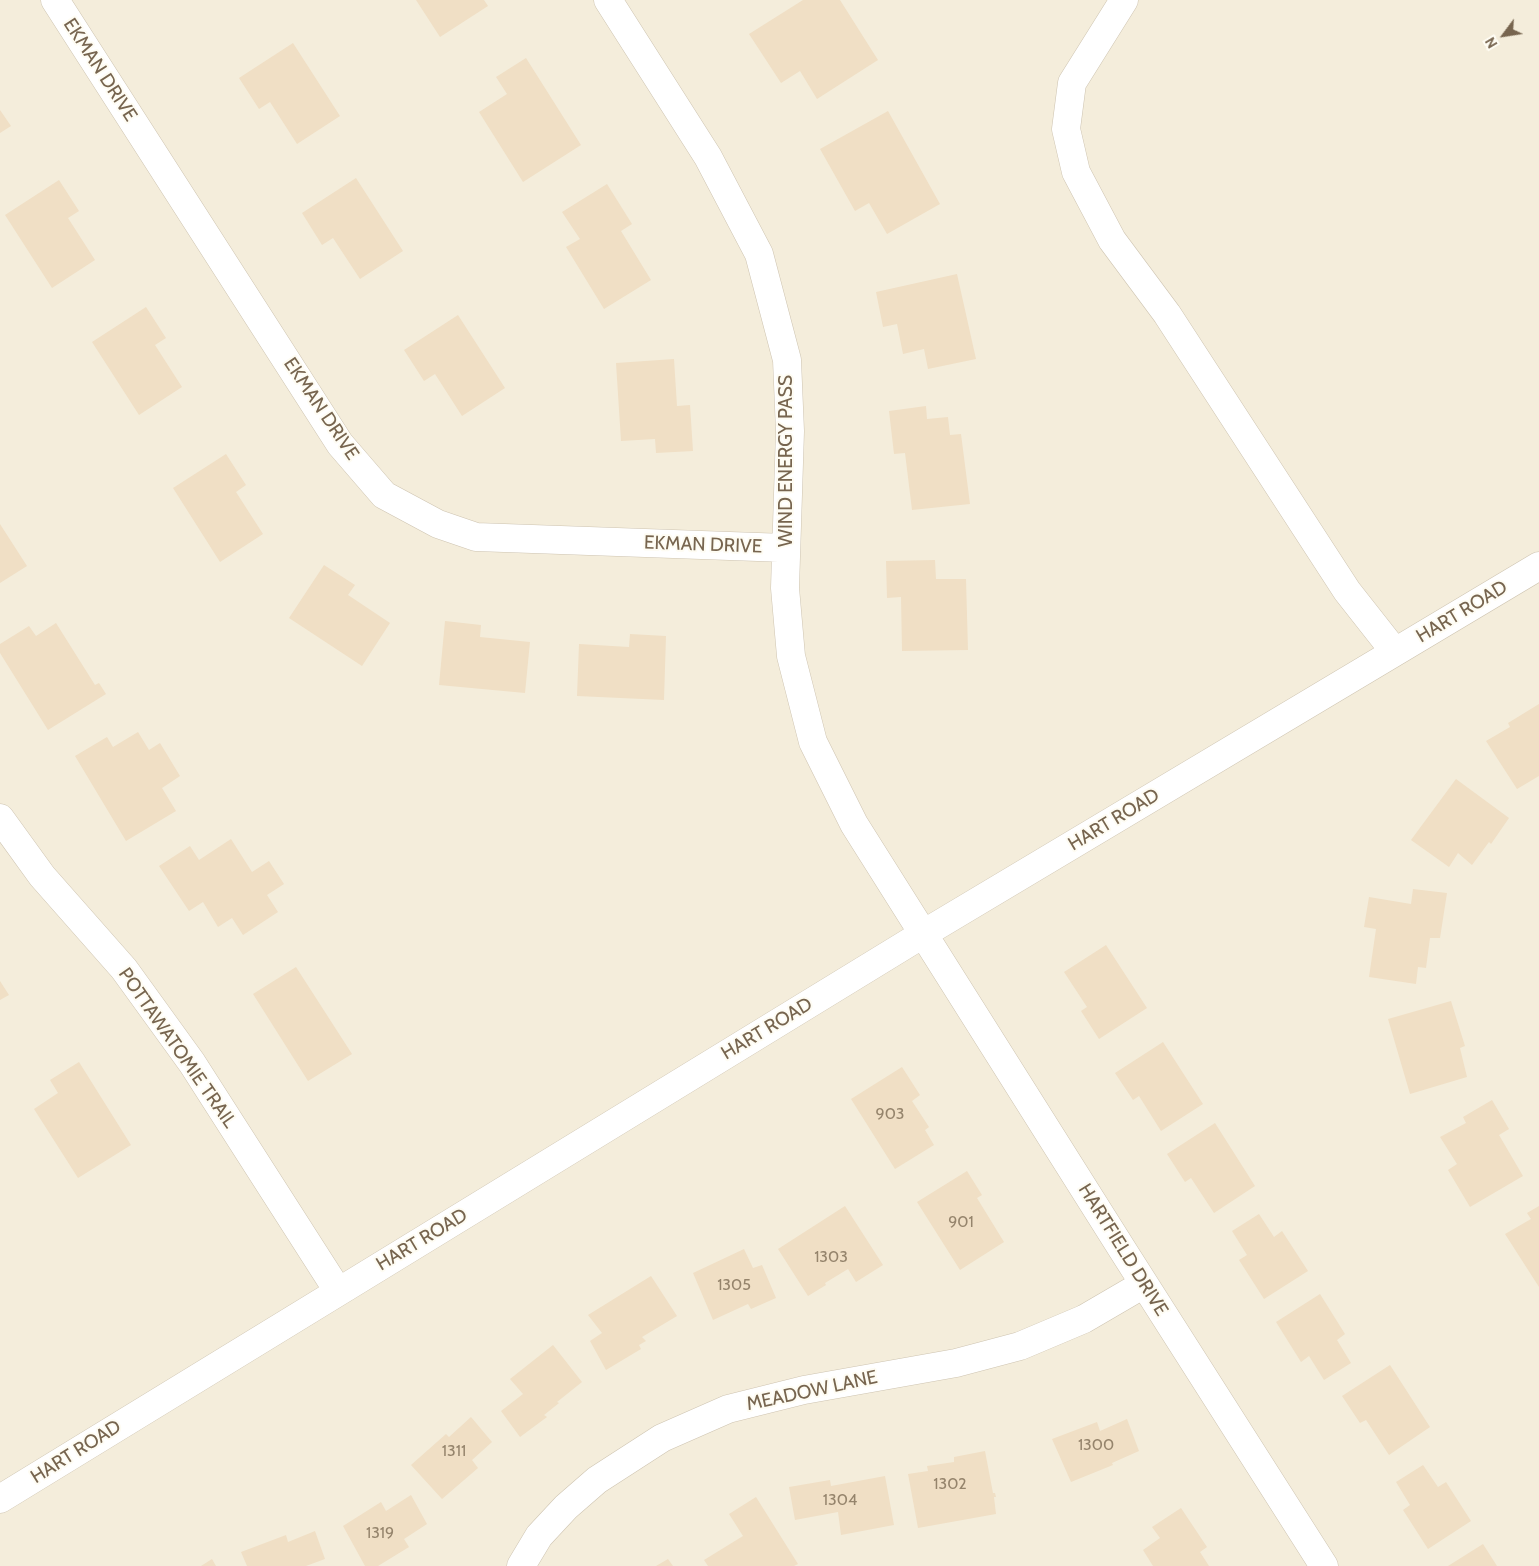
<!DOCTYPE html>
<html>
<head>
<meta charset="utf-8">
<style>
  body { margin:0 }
  #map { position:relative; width:1539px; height:1566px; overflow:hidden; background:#fcf9ec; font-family:Cabin,sans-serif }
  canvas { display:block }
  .north { position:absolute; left:1479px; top:10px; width:50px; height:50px; -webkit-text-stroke:4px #fefcf3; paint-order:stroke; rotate:239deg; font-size:14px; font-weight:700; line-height:20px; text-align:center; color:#77654f }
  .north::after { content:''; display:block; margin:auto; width:18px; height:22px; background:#77654f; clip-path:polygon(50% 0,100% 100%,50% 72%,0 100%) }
</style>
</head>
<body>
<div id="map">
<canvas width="1539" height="1566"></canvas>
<div class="north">N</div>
</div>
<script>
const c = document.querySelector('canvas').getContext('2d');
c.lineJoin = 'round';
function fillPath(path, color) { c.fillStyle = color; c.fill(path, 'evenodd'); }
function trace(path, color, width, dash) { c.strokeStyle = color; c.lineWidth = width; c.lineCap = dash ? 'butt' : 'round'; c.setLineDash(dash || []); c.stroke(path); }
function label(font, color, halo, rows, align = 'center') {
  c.font = font + ' Cabin,sans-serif'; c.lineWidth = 4; c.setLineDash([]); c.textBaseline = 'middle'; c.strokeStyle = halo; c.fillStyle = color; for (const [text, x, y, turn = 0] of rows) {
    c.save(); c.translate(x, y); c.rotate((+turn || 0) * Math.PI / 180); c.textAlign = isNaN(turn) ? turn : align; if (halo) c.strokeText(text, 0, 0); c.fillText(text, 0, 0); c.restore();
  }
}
const residential = new Path2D(`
  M0 0H1539V1566H0Z`);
const building = new Path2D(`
  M416 0H484L488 6 440 37Z
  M803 0H840L878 60 817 99 800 71 781 83 749 34Z
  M293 43 340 116 297 144 270 102 259 109 239 78Z
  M526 58 581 145 523 182 479 112 507 94 496 77Z
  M0 110 11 126 0 133Z
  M888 111 940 204 887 234 869 203 855 211 820 149Z
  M356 178 403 251 360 279 333 238 322 245 302 213Z
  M59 180 79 211 68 218 95 260 52 288 5 215Z
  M607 184 632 224 621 231 651 280 604 309 566 247 580 239 562 212Z
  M957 274 976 359 928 369 924 349 903 354 897 324 883 327 876 292Z
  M146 307 166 338 155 345 182 387 139 415 92 342Z
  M458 315 505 388 462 416 435 374 424 381 404 350Z
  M674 359 677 406 690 405 693 451 656 453 655 439 621 441 616 363Z
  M926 406 927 419 948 417 950 435 961 434 970 504 912 510 905 453 894 454 889 411Z
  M226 454 246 485 236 492 263 534 220 562 173 488Z
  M0 524 27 566 0 583Z
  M935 560 936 579H966L968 650 902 651 901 597 887 598 886 561Z
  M324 565 355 585 348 595 390 623 362 666 289 618Z
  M445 621 481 625 480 637 530 642 525 693 439 685Z
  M56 623 95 685 99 683 106 694 48 730 0 653V644L29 626 36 636Z
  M630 634 666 636 664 700 577 696 579 644 629 647Z
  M1539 704V776L1517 789 1486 741 1510 727 1508 723Z
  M138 732 149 750 160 743 180 776 162 788 176 811 126 841 75 756 107 737 113 747Z
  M1456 779 1509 818 1491 844 1489 842 1472 865 1458 853 1449 867 1411 840Z
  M231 839 252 872 269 861 284 884 267 895 278 912 243 935 232 918 218 927 203 902 189 911 159 866 190 846 199 860Z
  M1413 889 1447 893 1440 938H1430L1426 968 1418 967 1416 984 1369 977 1376 929 1364 927 1369 897 1411 904Z
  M1106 945 1147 1008 1099 1039 1081 1011 1087 1007 1064 972Z
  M296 967 352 1054 308 1081 253 994Z
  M0 981 9 995 0 1000Z
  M1451 1001 1465 1046 1460 1048 1467 1077 1410 1094 1388 1019Z
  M1163 1042 1203 1104 1161 1131 1139 1096 1133 1100 1115 1073Z
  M79 1062 131 1145 78 1178 34 1109 58 1093 50 1080Z
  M902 1067 920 1095 912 1101 929 1127 925 1130 934 1145 895 1169 851 1099Z
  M1492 1100 1509 1129 1499 1135 1523 1176 1470 1207 1448 1170 1457 1164 1440 1137 1466 1123 1463 1117Z
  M1215 1123 1255 1186 1214 1213 1191 1178 1185 1182 1167 1154Z
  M967 1171 982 1195 977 1198 1004 1242 960 1270 917 1202Z
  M845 1206 883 1265 856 1282 848 1269 825 1283 826 1285 808 1296 778 1249Z
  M1539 1206V1287L1505 1234 1531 1219 1527 1213Z
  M1259 1214 1274 1237 1282 1231 1308 1271 1264 1299 1239 1260 1247 1255 1232 1231Z
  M744 1249 753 1268 762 1265 776 1298 751 1309 748 1304 713 1320 693 1273Z
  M651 1276 677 1316 642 1337 646 1341 639 1345 641 1349 606 1370 590 1341 602 1333 588 1315Z
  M1320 1294 1345 1334 1337 1340 1351 1363 1324 1380 1309 1356 1301 1362 1276 1322Z
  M553 1345 582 1382 557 1402 559 1403 544 1415 547 1417 520 1437 501 1411 523 1394 510 1379Z
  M1390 1365 1430 1427 1389 1455 1366 1420 1360 1423 1342 1396Z
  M471 1417 492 1442 472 1460 478 1468 442 1499 411 1465 446 1434 449 1437Z
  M1127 1419 1139 1451 1112 1463 1113 1465 1071 1482 1052 1439 1097 1422 1100 1431Z
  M985 1451 993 1493H995L996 1497H994L996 1514 918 1528 908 1474 928 1471 927 1466 954 1462V1457Z
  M1423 1465 1438 1487 1446 1482 1471 1521 1428 1549 1403 1510 1410 1505 1396 1482Z
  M885 1476 894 1525 841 1535 838 1512 795 1520 789 1487 830 1480 831 1486Z
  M411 1495 427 1524 404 1539 409 1547 378 1566H365L343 1526 381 1502 386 1511Z
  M756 1497 798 1564 794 1566H708L704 1560 743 1536 729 1514Z
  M1181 1508 1207 1547 1200 1552 1209 1566H1153L1143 1550 1160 1538 1152 1527Z
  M315 1531 325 1559 306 1566H247L241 1552 286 1535 288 1542Z
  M1483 1544 1497 1566H1448Z
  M212 1559 216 1566H201Z
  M668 1559 673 1566H656Z`);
const minor = new Path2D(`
  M55 0 340 444 384 495 438 524 476 537 786 548
  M608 0 708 157 759 254 787 360 790 431 785 588 791 656 813 742 854 824 1122 1249 1324 1566
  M1124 0 1072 83 1066 129 1076 172 1112 240 1167 314 1347 591 1395 652
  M0 818 42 876 124 969 192 1063 338 1291
  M0 1499 923 934 1539 566
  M521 1566 539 1536 566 1507 597 1480 662 1438 728 1409 804 1390 956 1363 1020 1346 1084 1319 1144 1284`);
const numberNames = [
  ["903",890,1114],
  ["901",961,1222],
  ["1303",831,1257],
  ["1305",734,1285],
  ["1300",1096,1445],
  ["1311",454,1451],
  ["1302",950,1484],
  ["1304",840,1500],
  ["1319",380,1533]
];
const streetNames = [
  ["EKMAN DRIVE",100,70,57],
  ["EKMAN DRIVE",321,409,56],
  ["WIND ENERGY PASS",786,461,-90],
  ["EKMAN DRIVE",703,545,2],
  ["HART ROAD",1462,612,-31],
  ["HART ROAD",1114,820,-31],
  ["HART ROAD",767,1029,-31],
  ["POTTAWATOMIE TRAIL",177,1048,55],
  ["HART ROAD",422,1240,-31],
  ["HARTFIELD DRIVE",1123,1250,58],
  ["MEADOW LANE",812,1391,-12],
  ["HART ROAD",76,1452,-32]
];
fillPath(residential, '#f4eddb');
fillPath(building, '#f0dfc5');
trace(minor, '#cec4b1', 29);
trace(minor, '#fff', 28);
label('16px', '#95846c', null, numberNames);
label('19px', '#77654f', '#fefcf3', streetNames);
</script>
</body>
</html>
